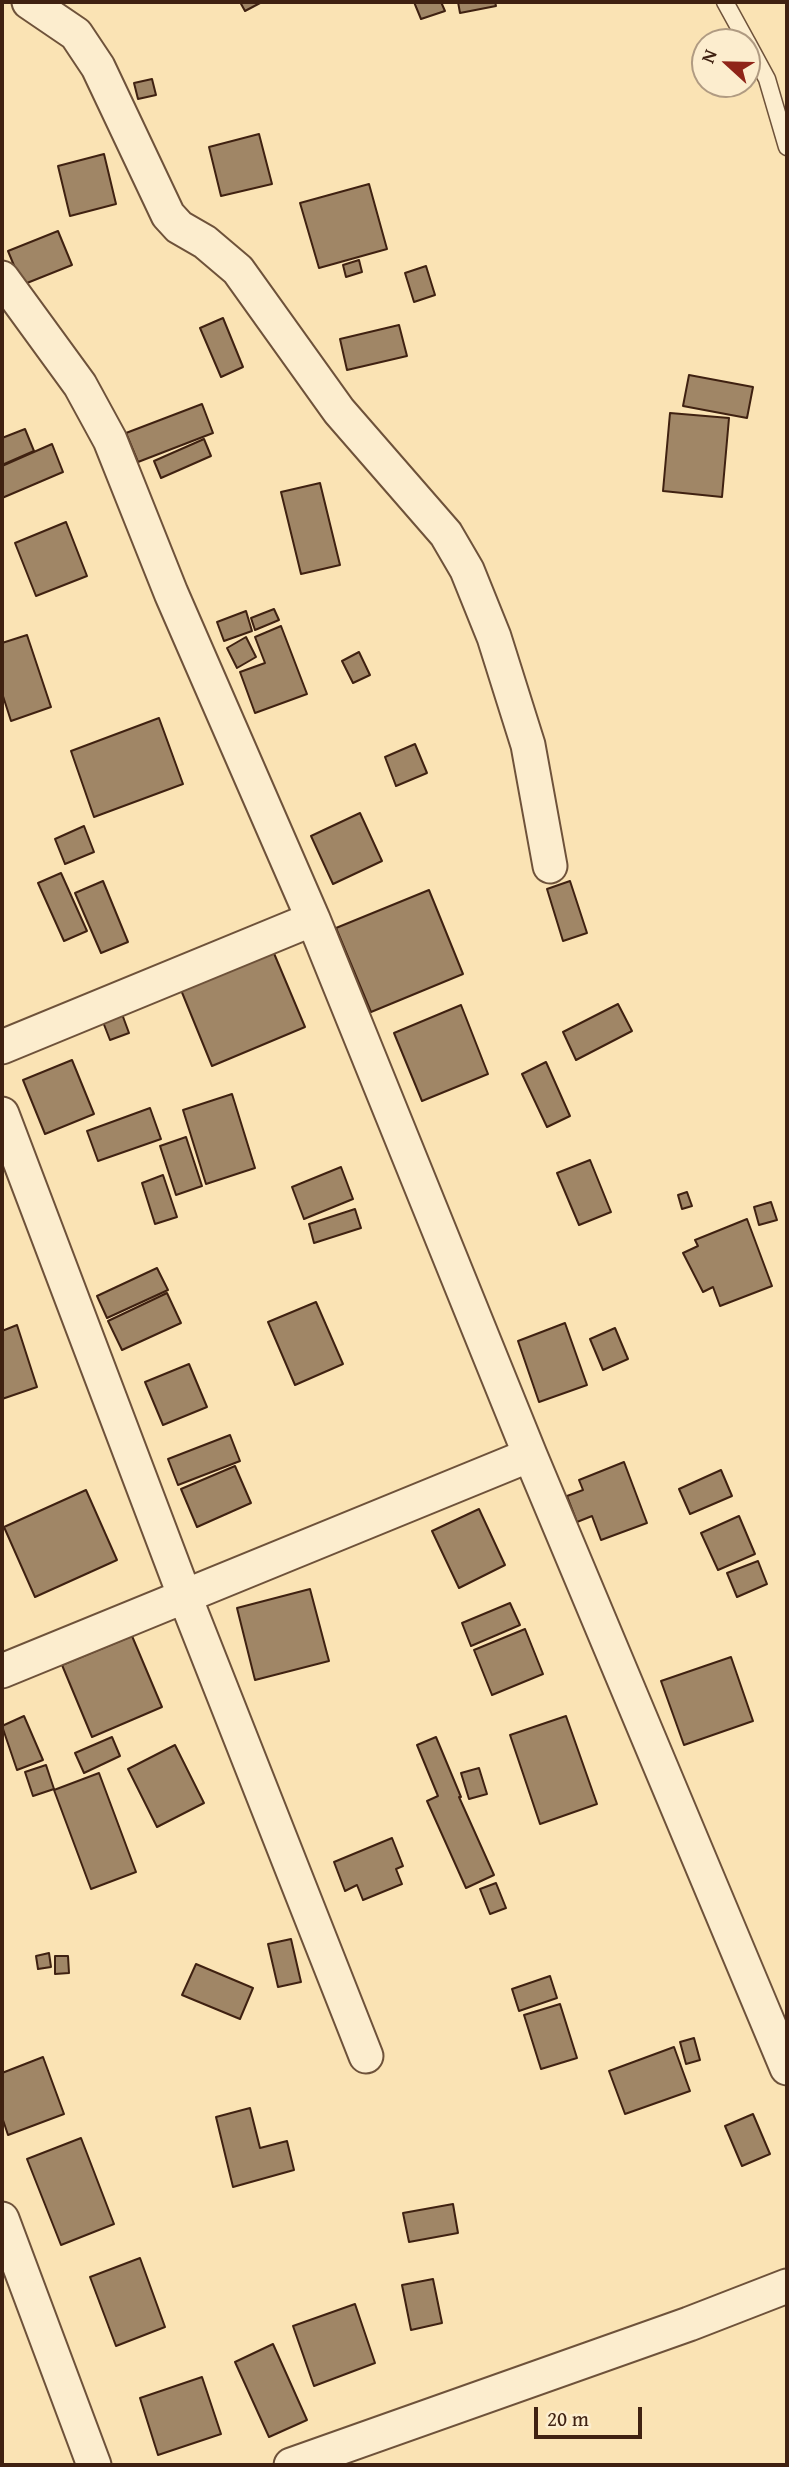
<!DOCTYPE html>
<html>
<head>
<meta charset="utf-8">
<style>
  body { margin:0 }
  #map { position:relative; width:789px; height:2467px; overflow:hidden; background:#fae3b4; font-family:"Gentium Book Plus",serif }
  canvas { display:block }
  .frame { position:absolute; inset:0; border:4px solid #3f2111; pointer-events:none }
  .north { position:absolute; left:691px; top:28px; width:70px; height:70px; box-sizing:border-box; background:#fcedce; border:2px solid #b09b82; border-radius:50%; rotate:292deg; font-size:19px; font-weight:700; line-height:28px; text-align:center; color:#3f2111 }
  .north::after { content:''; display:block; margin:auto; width:24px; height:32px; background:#8f2418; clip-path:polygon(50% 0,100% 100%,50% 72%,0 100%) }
  .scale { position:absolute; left:534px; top:2407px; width:108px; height:32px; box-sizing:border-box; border:4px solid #3f2111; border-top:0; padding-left:9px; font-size:21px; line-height:24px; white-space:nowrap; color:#3f2111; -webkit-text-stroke:5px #fcedce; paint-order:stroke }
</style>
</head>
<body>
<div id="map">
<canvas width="789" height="2467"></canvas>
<div class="frame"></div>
<div class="north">N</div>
<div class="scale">20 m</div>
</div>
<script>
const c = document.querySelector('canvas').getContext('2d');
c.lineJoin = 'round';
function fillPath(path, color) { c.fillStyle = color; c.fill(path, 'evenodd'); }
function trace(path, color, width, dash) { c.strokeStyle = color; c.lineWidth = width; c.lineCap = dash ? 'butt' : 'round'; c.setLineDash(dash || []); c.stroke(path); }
const building = new Path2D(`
  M240 2H262L245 11Z
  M414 2H441L445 11 421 19Z
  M458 2H495L496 6 460 13Z
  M152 79 156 95 138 99 134 83Z
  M259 134 272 184 221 196 209 147Z
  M104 154 116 204 70 216 58 166Z
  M369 184 387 249 319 268 300 203Z
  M58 231 72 265 22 285 8 251Z
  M359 260 362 272 346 277 343 265Z
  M426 266 435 295 414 302 405 273Z
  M223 318 243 367 221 377 200 328Z
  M399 325 407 356 347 370 340 339Z
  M689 375 753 387 747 418 683 406Z
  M202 404 213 433 138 462 126 433Z
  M670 413 729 418 722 497 663 491Z
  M25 429 34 451 2 465V438Z
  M204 439 211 456 161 478 154 461Z
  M52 444 63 472 2 498V466Z
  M320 483 340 565 301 574 281 492Z
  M66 522 87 576 36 596 15 543Z
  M274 609 279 620 255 630 251 618Z
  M246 611 252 631 224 641 217 622Z
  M281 626 307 694 255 713 240 672 265 663 255 637Z
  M27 635 51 707 11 721 2 693V643Z
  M246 637 256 657 237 668 227 648Z
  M359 652 370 675 353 683 342 661Z
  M159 718 183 784 94 817 71 751Z
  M415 744 427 773 396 786 385 757Z
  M360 813 382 861 333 884 311 836Z
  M84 826 94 852 65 864 55 839Z
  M61 873 87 931 64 941 38 883Z
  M103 881 128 942 101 953 75 893Z
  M570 881 587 933 563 941 547 889Z
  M429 890 463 974 371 1012 336 928Z
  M273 951 305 1027 212 1066 181 990Z
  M618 1004 632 1031 576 1060 563 1032Z
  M461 1005 488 1074 422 1101 394 1033Z
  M122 1014 129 1033 110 1040 103 1022Z
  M72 1060 94 1114 45 1134 23 1080Z
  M546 1062 570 1116 547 1127 522 1074Z
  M232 1094 255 1168 206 1184 183 1110Z
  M150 1108 161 1139 98 1161 87 1131Z
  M186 1137 202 1186 176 1195 160 1146Z
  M590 1160 611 1212 579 1225 557 1173Z
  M341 1167 353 1199 304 1219 292 1187Z
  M163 1175 177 1217 155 1224 142 1183Z
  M687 1192 692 1206 682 1209 678 1195Z
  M771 1202 777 1220 759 1225 754 1207Z
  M355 1209 361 1228 314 1243 309 1224Z
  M747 1219 772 1286 720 1306 713 1287 703 1292 683 1253 698 1246 695 1240Z
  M157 1268 168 1290 107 1318 97 1296Z
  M167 1293 181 1323 122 1350 108 1321Z
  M316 1302 343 1364 295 1385 268 1322Z
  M565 1323 587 1385 539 1402 518 1341Z
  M17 1325 37 1387 2 1399V1331Z
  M615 1328 628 1359 603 1370 590 1339Z
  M189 1364 207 1407 163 1425 145 1382Z
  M230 1435 240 1461 178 1485 168 1459Z
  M624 1462 647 1523 601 1540 592 1516 577 1522 567 1496 583 1490 579 1480Z
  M235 1466 251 1503 197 1527 181 1489Z
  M721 1470 732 1496 690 1514 679 1489Z
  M86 1490 117 1560 35 1597 4 1527Z
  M479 1509 505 1565 459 1588 432 1531Z
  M739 1516 755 1554 718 1570 701 1533Z
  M758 1561 767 1584 737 1597 727 1573Z
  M310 1589 329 1661 255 1680 237 1608Z
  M510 1603 520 1625 471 1646 462 1623Z
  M525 1629 543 1674 492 1695 474 1650Z
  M132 1636 162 1707 92 1737 62 1665Z
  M731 1657 753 1721 684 1745 661 1681Z
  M24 1716 43 1760 17 1770 2 1726Z
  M566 1716 597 1804 540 1824 510 1735Z
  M112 1737 120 1756 84 1773 75 1753Z
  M436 1737 461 1797H459L494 1875 466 1888 427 1801 438 1796 417 1745Z
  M175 1745 204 1803 157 1827 128 1769Z
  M46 1765 54 1789 33 1796 25 1772Z
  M479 1768 487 1794 469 1799 461 1773Z
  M99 1773 136 1872 91 1889 54 1790Z
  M392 1838 403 1866 396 1869 402 1884 363 1900 357 1885 345 1891 334 1862Z
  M496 1883 506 1908 490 1914 480 1889Z
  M291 1939 301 1982 278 1987 268 1944Z
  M49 1953 51 1967 38 1969 36 1956Z
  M55 1956H68L69 1973 55 1974Z
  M196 1964 253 1988 240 2019 182 1995Z
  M550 1976 557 1998 519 2011 512 1989Z
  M560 2004 577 2058 541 2069 524 2015Z
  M694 2038 700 2060 686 2064 680 2042Z
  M674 2047 690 2091 625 2114 609 2071Z
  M43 2057 64 2114 8 2135 2 2117V2073Z
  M250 2108 260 2148 287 2141 294 2170 233 2187 216 2117Z
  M753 2114 770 2154 742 2166 725 2126Z
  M81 2138 114 2224 61 2245 27 2159Z
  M453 2204 458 2233 409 2242 403 2213Z
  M140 2258 165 2327 116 2346 90 2277Z
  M433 2279 442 2323 411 2330 402 2285Z
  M355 2304 375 2363 314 2386 293 2326Z
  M273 2344 307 2420 269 2437 235 2362Z
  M202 2377 221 2434 158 2455 140 2398Z`);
const lane = new Path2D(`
  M725 2 747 42
  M747 42 767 79 787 147`);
const street = new Path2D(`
  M29 2 76 34 98 67 168 215 179 227 205 242 238 270 339 411 446 534 467 570 494 637 528 745 550 866
  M2 278 80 385 110 440 171 593 313 919 530 1455 787 2068
  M2 1047 313 919
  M2 1114 185 1597 366 2056
  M2 1671 530 1455
  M2 2219 94 2465
  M291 2465 689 2324 787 2286`);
fillPath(building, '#a08666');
trace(building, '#3f2111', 2);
trace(lane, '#6e523a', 19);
trace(street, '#6e523a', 37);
trace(lane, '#fcedce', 16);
trace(street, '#fcedce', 33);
</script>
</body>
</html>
